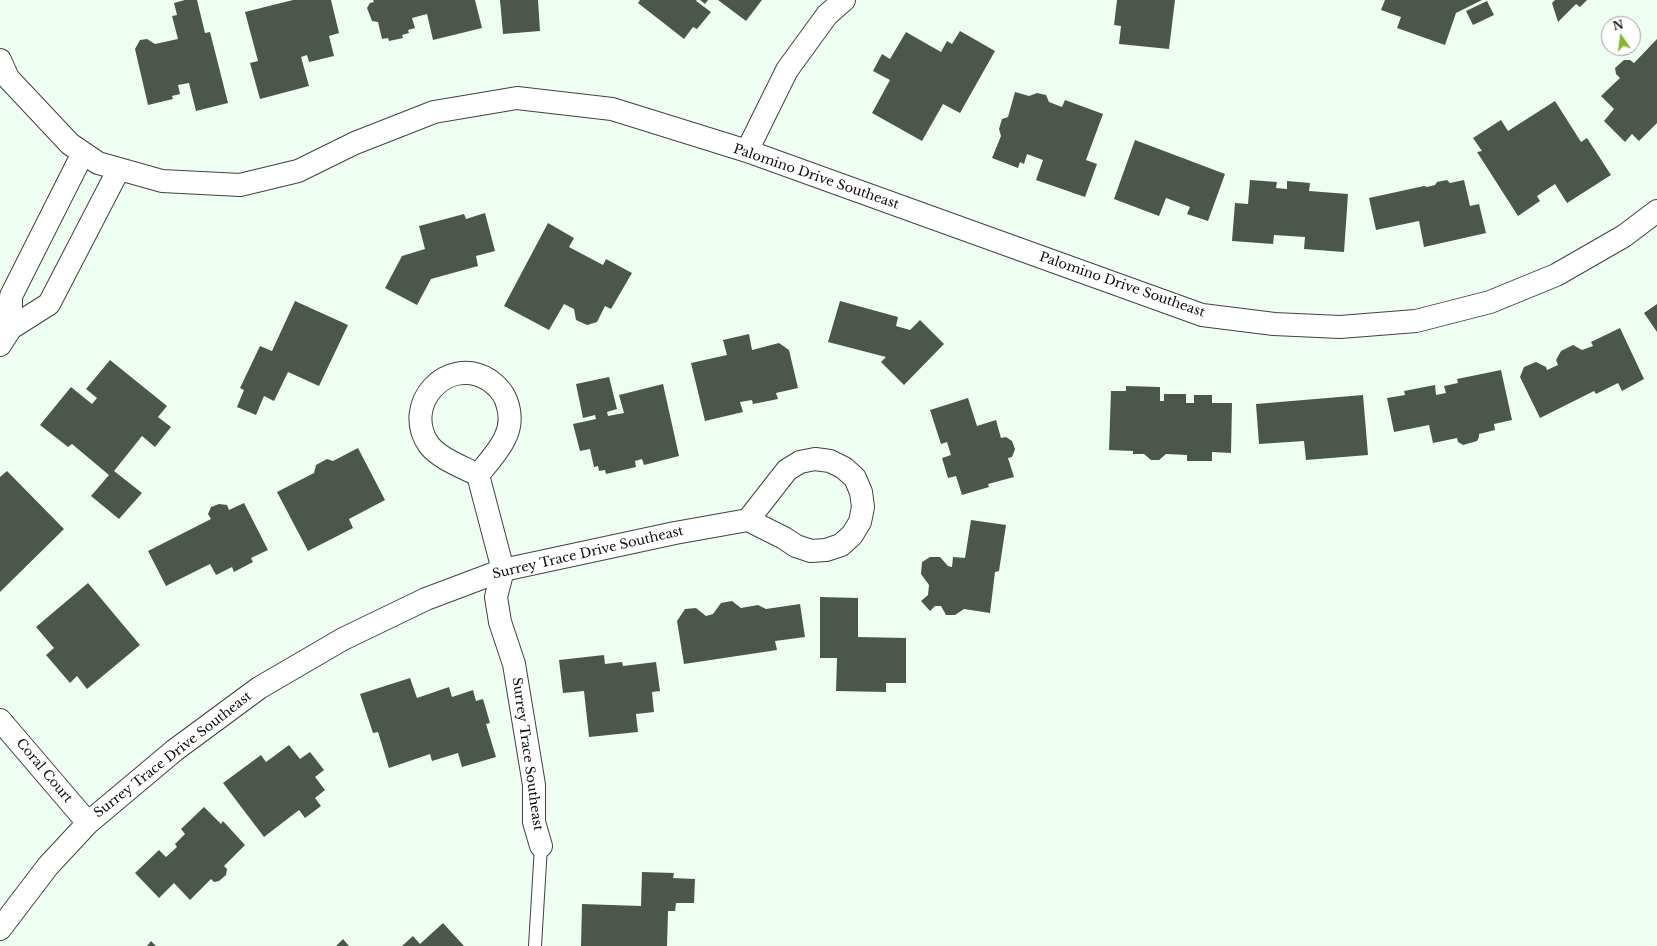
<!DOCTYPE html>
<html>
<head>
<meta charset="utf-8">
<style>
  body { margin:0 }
  #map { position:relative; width:1657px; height:946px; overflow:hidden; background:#effef3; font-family:"Libre Baskerville",serif }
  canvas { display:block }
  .north { position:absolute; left:1601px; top:16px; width:40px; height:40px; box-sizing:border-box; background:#fff; border:1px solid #9f9f9f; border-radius:50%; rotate:346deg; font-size:11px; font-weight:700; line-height:16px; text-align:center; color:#0e0e0e }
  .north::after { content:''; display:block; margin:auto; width:14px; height:18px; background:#83b72d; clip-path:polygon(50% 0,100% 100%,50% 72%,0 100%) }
</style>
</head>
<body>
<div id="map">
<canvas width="1657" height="946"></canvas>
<div class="north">N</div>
</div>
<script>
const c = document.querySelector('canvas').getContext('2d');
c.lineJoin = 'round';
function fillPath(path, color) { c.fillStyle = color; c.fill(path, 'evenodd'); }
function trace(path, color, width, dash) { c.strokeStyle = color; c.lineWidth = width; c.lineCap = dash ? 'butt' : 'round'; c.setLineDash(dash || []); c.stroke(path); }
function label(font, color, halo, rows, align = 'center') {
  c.font = font + ' "Libre Baskerville",serif'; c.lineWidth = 4; c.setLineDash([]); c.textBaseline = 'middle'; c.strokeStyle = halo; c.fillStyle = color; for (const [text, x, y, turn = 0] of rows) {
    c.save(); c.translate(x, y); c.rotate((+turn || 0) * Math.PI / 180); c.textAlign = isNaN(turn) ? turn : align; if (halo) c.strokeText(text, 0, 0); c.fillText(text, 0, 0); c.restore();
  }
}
const building = new Path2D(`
  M185 0H197L205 33 210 32 228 103 196 111 189 83 178 85 180 94 172 96 173 99 148 105 135 49 140 40 147 39 155 44 178 39 172 16 177 15 174 3Z
  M293 0H331L339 33 329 36 334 56 309 62 307 55 301 57 309 86 260 99 250 63 258 61 245 12Z
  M373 0H475L482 28 433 40 427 14 412 18 415 28 408 30 409 33 402 35 403 38 389 41 388 38 382 39 378 22 372 21 367 8 370 3 374 2Z
  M500 0H538L540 31 503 34Z
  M640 0H697L696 1 711 12 697 29 693 27 684 39 638 3Z
  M700 0H708L705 4Z
  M718 0H762L746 21Z
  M1117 0H1175L1169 49 1119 44 1121 26 1114 25Z
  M1385 0H1482L1456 13 1445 45 1397 28 1401 17 1381 10Z
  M1555 0H1587L1580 7 1576 4 1558 22 1552 3Z
  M1487 1 1494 15 1473 25 1466 11Z
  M960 31 995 51 960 113 943 104 922 141 872 113 890 80 873 71 882 54 890 59 906 32 941 52 947 41 952 44Z
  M1657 39V123L1639 141 1632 134 1625 142 1604 121 1614 109 1601 96 1620 78 1616 74 1615 68 1624 60H1630L1634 63Z
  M1015 92 1029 96 1037 93 1046 95 1049 102 1062 107 1065 100 1103 114 1086 160 1097 164 1085 197 1036 180 1043 160 1027 154 1024 164 1020 162 1018 168 992 158 1001 136 999 129 1002 119 1008 117Z
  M1555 101 1581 142 1587 138 1611 175 1567 203 1555 184 1537 196 1540 201 1518 216 1477 152 1482 151 1473 138 1501 120 1508 131Z
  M1135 140 1225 174 1208 221 1187 214 1190 207 1166 198 1159 216 1114 199Z
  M1250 180 1277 182 1276 188 1287 189V181L1310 183 1309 191 1348 194 1344 252 1304 249 1305 237 1274 235 1273 244 1232 241 1235 203 1248 204Z
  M1447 180 1450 183 1464 180 1470 206 1479 204 1486 233 1424 247 1419 221 1376 230 1369 198 1424 186 1427 187 1435 185 1437 182Z
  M485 213 495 251 476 256 478 266 431 279 417 305 385 288 402 256 425 249 419 226 464 214 466 219Z
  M548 223 574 238 569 247 603 265 606 259 632 273 611 309 605 306 597 322 587 325 576 320 574 309 564 304 549 330 504 306Z
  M295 301 348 325 319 386 288 372 274 401 264 396 256 415 237 407 244 390 240 388 260 346 272 351Z
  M840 301 898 317 896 326 910 330 920 320 944 344 904 385 881 362 886 357 828 342Z
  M1657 304V332L1644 313Z
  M1620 328 1644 379 1622 391 1618 383 1596 394 1594 391 1540 418 1520 377 1524 367 1536 362 1546 367 1547 370 1558 365 1556 360 1561 351 1573 345 1582 350 1593 346 1591 342Z
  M749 334 752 350 779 343 789 350 798 388 776 393 778 399 753 404 752 400 740 402 743 412 705 421 691 363 727 355 723 340Z
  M110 360 167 406 158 417 171 427 155 447 142 436 114 471 142 493 119 519 91 496 109 475 72 444 68 447 40 425 71 387 92 404 97 398 86 389Z
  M1501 370 1512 420 1494 424 1495 430 1479 434V437L1477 441 1463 445 1458 442 1457 438 1433 443 1429 425 1394 432 1387 398 1405 395 1404 391 1435 385 1436 395 1446 393 1444 386 1458 383 1457 379Z
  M609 377 617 409 607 412 608 416 624 413 619 395 663 384 679 456 644 465 642 459 635 461 636 467 606 474 605 470 599 471 598 466 594 467 590 449 580 451 573 424 596 419 595 415 583 418 576 384Z
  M1126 386 1160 387V401H1164V394H1186V403H1194V395H1212V403H1232L1231 453 1212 452V461H1187V455L1166 454 1159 460H1151L1144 454H1133V451L1109 450 1111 391H1126Z
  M1363 395 1368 455 1306 460 1304 441 1259 444 1256 404Z
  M968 398 977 426 996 420 1001 438 1006 437 1012 441 1015 449 1012 457 1008 458 1014 477 988 484 989 487 962 495 956 476 948 478 942 458 951 455 947 442 941 444 930 410Z
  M358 448 385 500 349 519 353 528 308 551 277 492 314 473 316 465 327 459 333 461Z
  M7 471 64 529 0 592V477Z
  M244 503 268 550 251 558 253 562 234 572 232 567 216 575 210 564 166 586 148 551 211 519 208 514 211 507 219 504 227 505 229 510Z
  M971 520 1006 525 999 571 995 572 990 613 964 609 955 615H946L941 606H935L930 611 921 601 928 595 929 585 921 574 922 562 930 557H940L948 566 952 567 953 557 965 558Z
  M88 583 140 645 87 689 77 676 70 683 46 655 54 648 36 627Z
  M820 597 858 598V637L906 638V683H886V692L836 691 837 658H820Z
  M732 601 741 608 758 605 766 609 800 604 805 637 775 641 777 650 684 664 677 621 685 609 696 608 706 616 713 614 721 603Z
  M604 655 605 664 622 662 623 666 656 662 660 691 652 692 654 712 636 714 638 732 589 737 584 691 563 693 559 660Z
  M410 678 417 698 449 687 452 697 473 690 476 701 483 699 490 723 486 724 496 757 462 767 458 753 432 761 430 754 389 768 378 732 373 733 360 694Z
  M289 745 300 759 310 752 324 770 315 777 325 790 315 798 321 806 305 818 299 810 264 837 223 783 261 755 266 762Z
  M204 807 221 824 223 821 245 845 224 866 227 869 226 875 219 881 214 882 211 879 190 900 174 883 159 898 135 873 159 850 166 857 177 847 175 844 185 834 181 829Z
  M642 872 674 873 673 878 695 879 694 903H676L675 911H668L667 946H581L582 904 641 906Z
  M443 923 464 946H402L413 936 420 944Z
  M343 939 349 946H336Z
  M151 941 156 946H147Z`);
const service = new Path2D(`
  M535 946 541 846`);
const minor = new Path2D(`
  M0 60 8 78 70 144 98 163 162 181 240 185 298 171 355 143 434 112 517 98 612 109 747 151 1202 315 1274 324 1340 327 1416 321 1490 302 1556 275 1624 236 1657 211
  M747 151 787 70 827 15 844 0
  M83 153 11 296V328L49 304 119 169
  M0 345 11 328
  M478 475C463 467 440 459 429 445 401 405 447 354 489 380 496 385 503 392 506 400 511 413 511 426 505 438 499 451 487 464 478 475L503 570 496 597 500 622 514 664 534 785V822L541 846
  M0 720 88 823
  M0 929 48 866 88 823 175 750 259 688 343 639 426 599 503 570 675 533 748 520 784 538 796 546 811 551 826 550 841 545 852 535 860 522 863 507 861 492 855 478 844 468 830 461 815 459 800 462 787 470 748 520`);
const streetNames = [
  ["Palomino Drive Southeast",816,177,19],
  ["Palomino Drive Southeast",1122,285,19],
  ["Surrey Trace Drive Southeast",588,553,-13],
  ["Surrey Trace Southeast",527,754,82],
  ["Surrey Trace Drive Southeast",173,755,-38],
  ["Coral Court",44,771,50]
];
fillPath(building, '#4d564b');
trace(service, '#414141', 14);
trace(minor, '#414141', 24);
trace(service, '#fff', 12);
trace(minor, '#fff', 22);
label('13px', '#0e0e0e', '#fff', streetNames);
</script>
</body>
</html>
